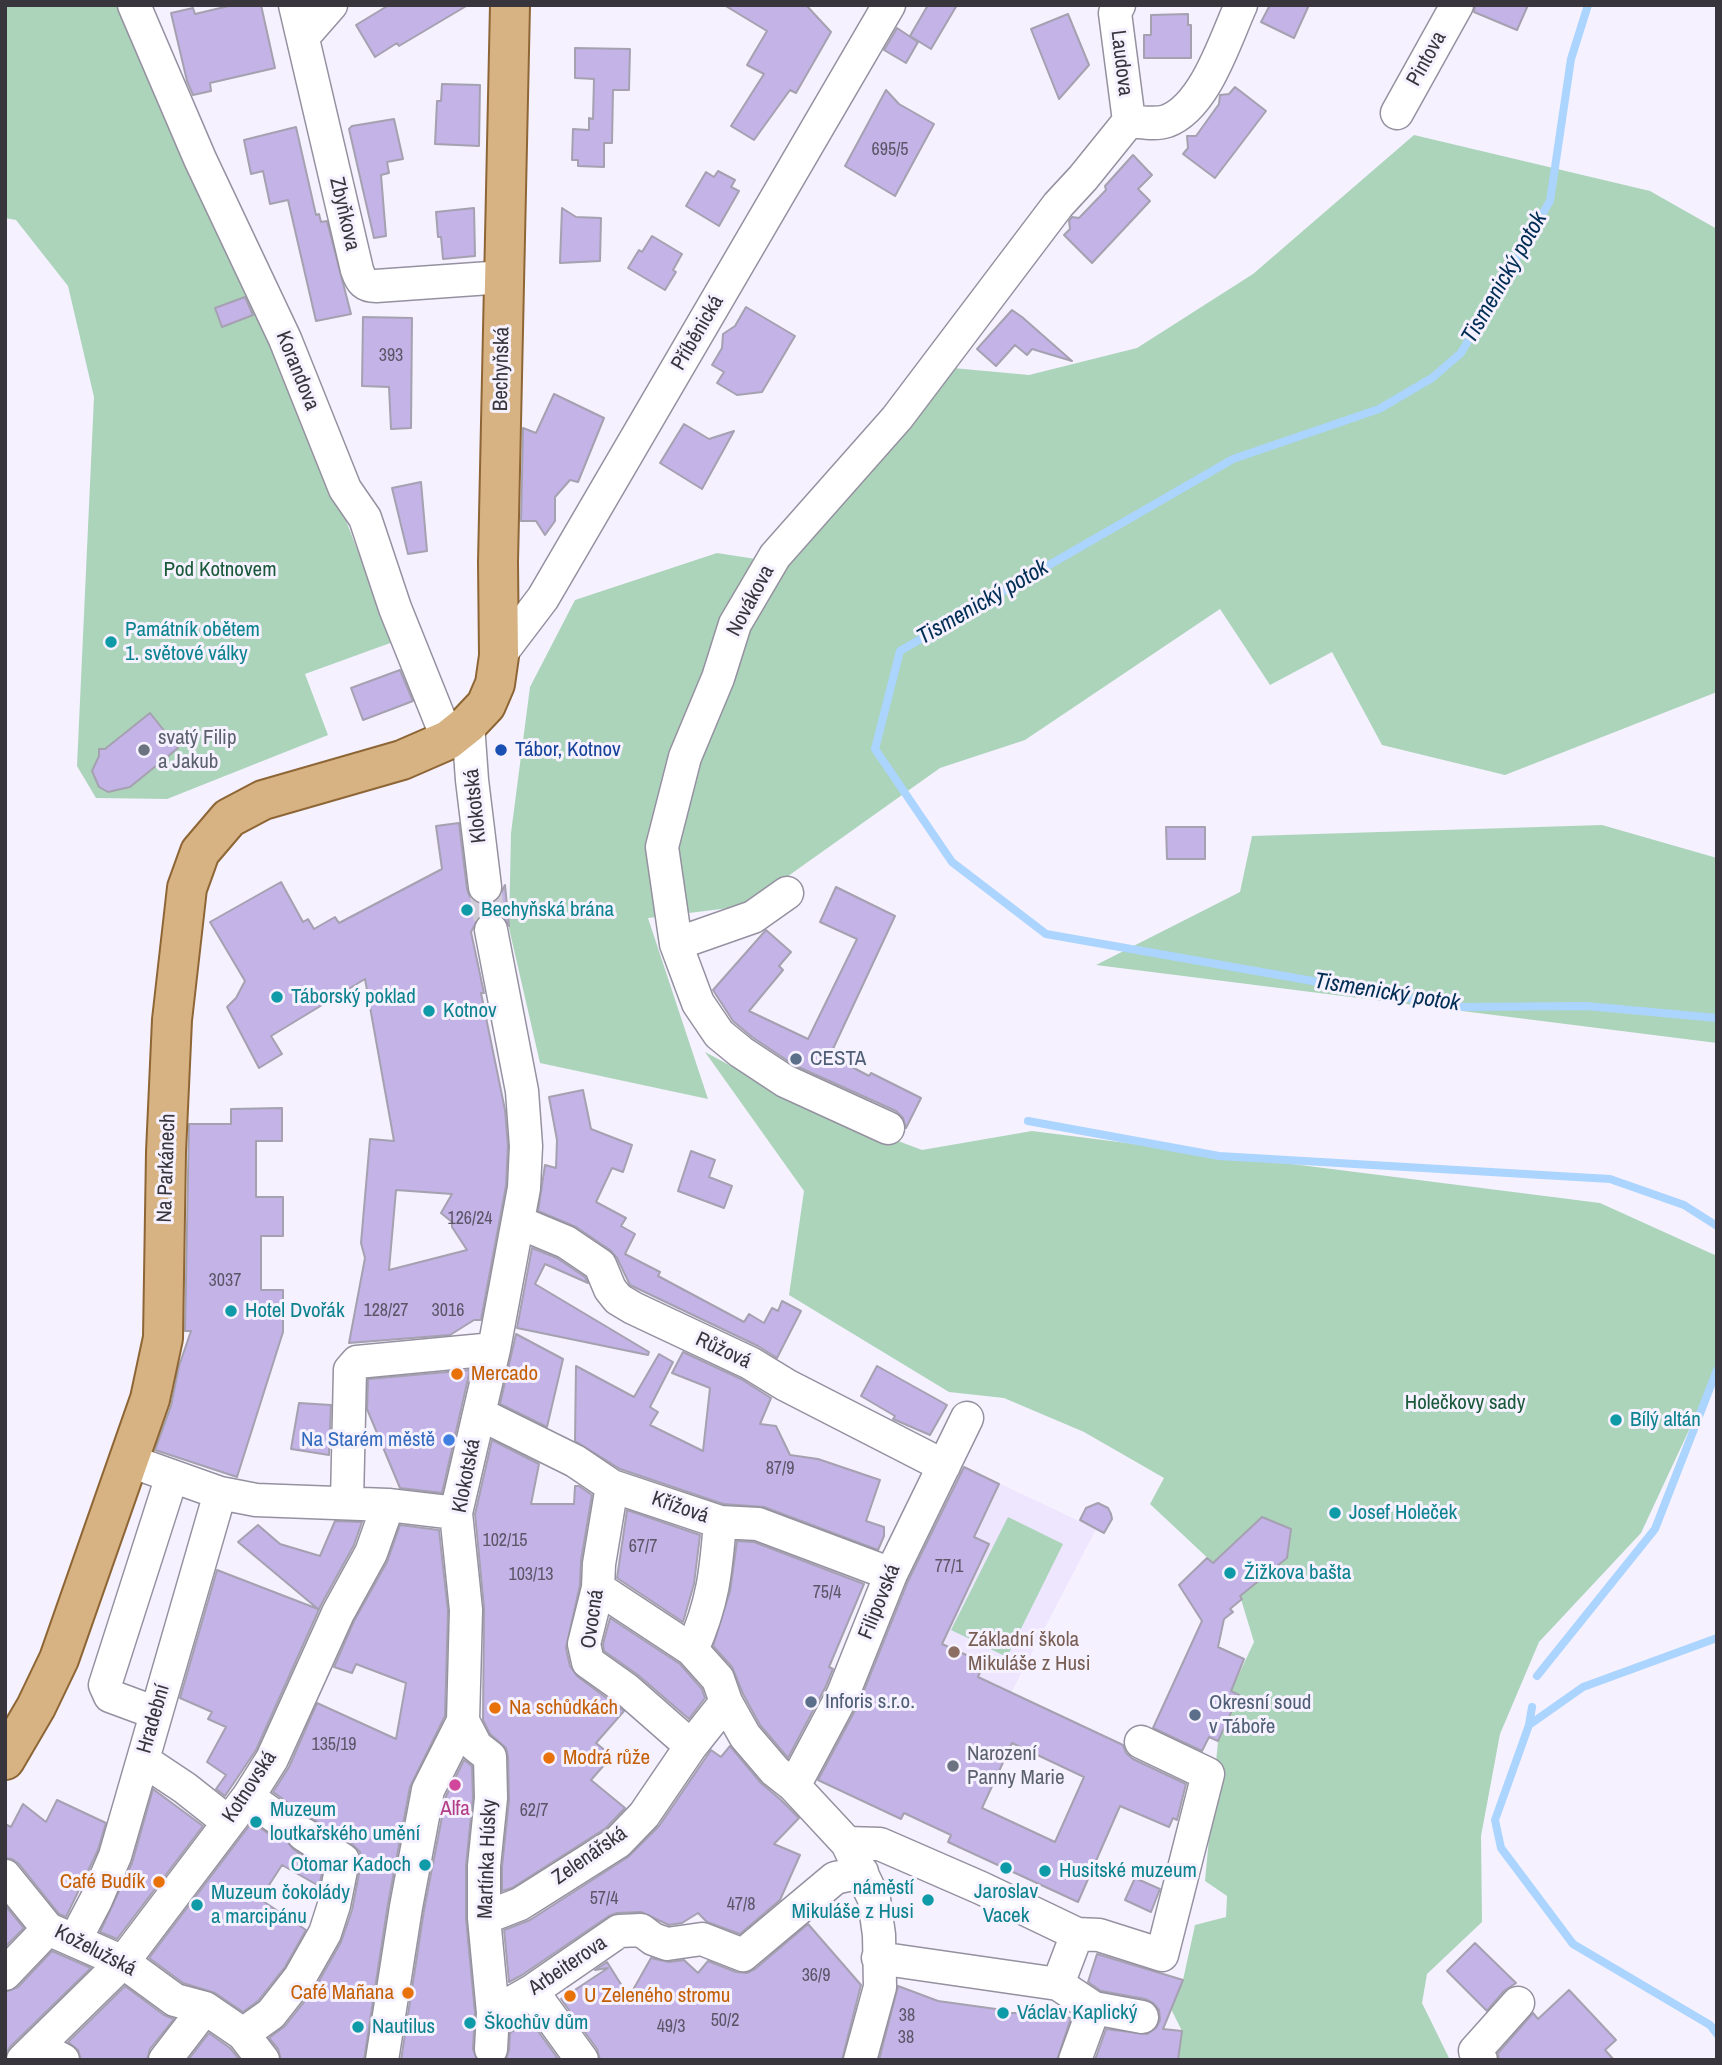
<!DOCTYPE html>
<html>
<head>
<meta charset="utf-8">
<style>
  body { margin:0 }
  #map { position:relative; width:1722px; height:2065px; overflow:hidden; background:#f5f1ff; font-family:"Archivo Narrow",sans-serif }
  canvas { display:block }
  .frame { position:absolute; inset:0; border:7px solid #38363c; pointer-events:none }
</style>
</head>
<body>
<div id="map">
<canvas width="1722" height="2065"></canvas>
<div class="frame"></div>
</div>
<script>
const c = document.querySelector('canvas').getContext('2d');
c.lineJoin = 'round';
function fillPath(path, color) { c.fillStyle = color; c.fill(path, 'evenodd'); }
function trace(path, color, width, dash) { c.strokeStyle = color; c.lineWidth = width; c.lineCap = dash ? 'butt' : 'round'; c.setLineDash(dash || []); c.stroke(path); }
function label(font, color, halo, rows, align = 'center') {
  c.font = font + ' "Archivo Narrow",sans-serif'; c.lineWidth = 6; c.setLineDash([]); c.textBaseline = 'middle'; c.strokeStyle = halo; c.fillStyle = color; for (const [text, x, y, turn = 0] of rows) {
    c.save(); c.translate(x, y); c.rotate((+turn || 0) * Math.PI / 180); c.textAlign = isNaN(turn) ? turn : align; if (halo) c.strokeText(text, 0, 0); c.fillText(text, 0, 0); c.restore();
  }
}
const built = new Path2D(`
  M960 1465 1096 1529 1011 1693 904 1813 901 1819 814 1779Z`);
const green = new Path2D(`
  M5 5H124L289 373 393 642 305 674 328 735 167 799 96 798 77 766 94 397 68 286 16 220 5 218Z
  M1414 135 1650 191 1717 229V692L1505 775 1382 745 1332 652 1270 685 1220 609 1025 740 940 768 746 906 648 918 708 1099 540 1063 509 928 511 833 530 687 575 600 717 553 782 563 953 368 1029 375 1137 348 1253 274Z
  M1602 825 1717 858V1043L1096 965 1240 892 1252 836Z
  M705 1052 806 1106 922 1150 1032 1131 1600 1203 1717 1256V1370L1641 1533 1539 1642 1500 1734 1481 1836 1482 1922 1427 1974 1422 2003 1450 2060H1178L1182 2031 1171 2009 1183 1980 1195 1925 1226 1917 1227 1896 1205 1881 1218 1741 1239 1695 1231 1691 1254 1642 1240 1596 1287 1559 1291 1529 1213 1563 1150 1504 1164 1478 1084 1432 1004 1398 949 1392 789 1295 804 1191Z
  M1008 1517 1063 1544 1007 1657 951 1630Z`);
const stream = new Path2D(`
  M1588 5 1571 59 1550 201 1461 353 1432 378 1379 409 1233 459 900 651 875 749 952 862 1046 934 1460 1007 1586 1006 1717 1018
  M1028 1121 1219 1156 1610 1179 1684 1205 1717 1226
  M1717 1638 1583 1687 1529 1725 1495 1820 1501 1848 1573 1944 1710 2025 1717 2034
  M1537 1676 1655 1529 1717 1370
  M1529 1725 1532 1707`);
const building = new Path2D(`
  M233 5H261L275 68 210 83 211 91 193 95 187 81 171 13 193 8 195 14Z
  M389 5H468L399 46 397 43 375 57 356 25Z
  M724 5H806L831 32 796 93 790 90 754 140 731 126 764 74 747 65 767 31Z
  M928 5H957L931 49 910 36Z
  M1270 5H1309L1294 38 1261 22Z
  M1475 5H1528L1517 30 1474 12Z
  M1068 14 1089 65 1059 99 1031 29Z
  M1188 14V25H1191V58H1144V35H1151V15Z
  M897 28 918 42 906 63 884 50Z
  M575 48 630 49 629 90H613L612 143H604V167L578 166V160H572L573 129 589 130V118L593 119 594 79 575 78Z
  M442 84 480 85 479 146 435 144 437 101H441Z
  M1235 87 1266 111 1215 178 1183 154 1188 148 1187 136H1196L1219 104 1220 95 1229 94Z
  M886 90 899 104 934 124 895 196 845 166Z
  M394 119 403 159 387 162 389 173 381 175 386 236 374 238 349 129 352 126Z
  M296 127 316 215 319 214 321 222 327 221 351 314 316 321 288 200 270 204 263 171 251 174 244 140Z
  M1133 155 1152 175 1138 189 1150 201 1092 263 1064 235 1070 229 1069 221 1072 217 1079 218 1106 190 1105 186Z
  M718 171 735 180 731 187 739 191 719 226 686 206 706 172 714 177Z
  M474 208 475 256 443 259 441 237H438L436 212Z
  M562 208 576 217 601 218 600 261 560 263Z
  M652 236 682 254 673 270 676 272 665 290 628 268 639 250 642 252Z
  M245 297 253 315 222 327 215 308Z
  M746 307 795 336 762 392 737 395 717 383 724 372 712 365 722 348 723 334 735 326Z
  M1012 310 1022 317 1072 361 1032 349 1027 355 1015 345 996 366 977 349Z
  M363 317 412 318 411 428 391 429 389 387 362 386Z
  M554 394 604 418 578 482 570 480 555 497V521L545 535 536 521H521L523 428 536 433Z
  M684 424 709 439 734 431 702 489 660 463Z
  M421 482 427 551 408 554 392 488Z
  M400 670 413 701 363 720 351 688Z
  M150 713 178 748 130 787 108 792 99 787 92 771 99 756V749H105Z
  M459 823 467 889 470 897 477 904 488 905 497 901 505 885 509 926 504 918 498 913 488 912 479 917 471 932 484 993H481L505 1110 508 1146 506 1186 481 1320H474L450 1335 349 1343 365 1258 361 1243 370 1139 394 1141 365 979 271 1036 282 1054 259 1068 227 1007 236 998 245 981 210 922 281 882 303 922 308 919 314 929 335 917 339 923 442 869 436 826ZM396 1190 452 1194 441 1213 452 1222V1227L467 1250 389 1270Z
  M1166 827H1205V859H1167Z
  M836 887 895 916 832 1051 838 1053 835 1058 869 1076 871 1073 921 1098 906 1128 903 1118 896 1111 794 1065 752 1037 733 1021 713 990 766 930 791 952 779 966 783 970 749 1011 808 1039 857 939 820 922Z
  M583 1090 591 1129 632 1145 623 1172 612 1168 596 1202 626 1218 621 1226 635 1234 625 1254 660 1272 658 1276 744 1322 749 1314 764 1323 772 1308 778 1311 782 1301 801 1311 777 1358 758 1346 630 1285 617 1258 610 1250 576 1227 538 1211 545 1165 556 1168 557 1140 549 1097Z
  M282 1108V1141H256V1197H283V1236H261V1290H283V1332L237 1477 155 1450 171 1406 179 1366 191 1331H185L189 1124H231V1109Z
  M691 1151 715 1160 709 1177 732 1186 724 1208 678 1191Z
  M532 1248 557 1258 585 1277 588 1283 545 1264 535 1284 649 1352 648 1355 517 1328Z
  M516 1334 563 1359 547 1427 500 1404Z
  M683 1352 741 1379 771 1398 760 1424 776 1426 790 1455 818 1459 880 1480 866 1521 884 1527V1536L878 1550 764 1507 723 1504 620 1469 575 1441 576 1366 634 1397 659 1354 673 1362 650 1407 658 1412 650 1425 703 1451 710 1388 672 1373Z
  M877 1366 947 1405 930 1435 893 1419 895 1416 861 1396Z
  M470 1370 442 1493 400 1488 367 1409 368 1379Z
  M299 1403 331 1405 329 1455 291 1449Z
  M492 1440 539 1464 531 1504H574L575 1486H579L592 1495 581 1561 580 1585 566 1648 570 1666 577 1676 624 1711 596 1743 612 1756 591 1780 625 1808 606 1828 512 1888 502 1891V1867L509 1800 508 1757 506 1748 490 1734 483 1720 484 1608 475 1514Z
  M964 1467 999 1484 974 1537 989 1544 942 1644 984 1663 978 1677 1123 1745 1126 1753 1133 1759 1186 1784 1177 1820 1173 1818 1169 1827 1120 1806 1078 1902 948 1842 951 1835 904 1813 901 1819 818 1780 859 1703 908 1581ZM1012 1743 1084 1777 1055 1842 982 1808Z
  M1098 1503 1108 1508 1111 1514 1112 1519 1104 1533 1080 1520 1086 1508Z
  M627 1510 700 1535 694 1584 683 1622 617 1578Z
  M1262 1517 1291 1529 1287 1558 1240 1596 1242 1599 1230 1609 1233 1612 1224 1619 1218 1647 1244 1659 1231 1691 1239 1695 1218 1741 1209 1737 1202 1751 1153 1728 1202 1621 1179 1585 1207 1558 1213 1563Z
  M335 1521 362 1522 354 1545 321 1605 256 1750 225 1796 216 1789 226 1775 207 1762 226 1727 208 1719 212 1712 180 1698 217 1570 318 1609 238 1542 258 1525 280 1544 320 1556Z
  M400 1525 439 1530 448 1611 445 1716 410 1787 388 1904 364 2060H281L278 2049 269 2038 285 2026 315 1988 341 1942 352 1910 361 1863 360 1852 353 1845 313 1819 300 1816 294 1807 273 1792 289 1767 317 1703 396 1739 406 1683 356 1664 352 1673 334 1667 354 1621 387 1562Z
  M737 1541 754 1542 864 1584 829 1667 833 1669 826 1686 788 1758 760 1725 743 1694 732 1667 713 1646 730 1591Z
  M610 1618 680 1664 702 1689 705 1698 689 1719 638 1675 604 1651 603 1644Z
  M730 1746 761 1783 781 1800 799 1818 774 1844 800 1855 780 1900 740 1934 707 1922 698 1913 682 1923 669 1925 641 1912 617 1913 609 1916 522 1975 509 1982 504 1930 530 1920 628 1857 659 1826 711 1750 721 1757Z
  M464 1760 472 1766 473 1797 466 1866V1918L475 2013 473 2049 477 2060H401L424 1910 446 1796Z
  M153 1789 203 1826 117 1939 100 1932 132 1863Z
  M57 1800 106 1823 98 1850 66 1917 59 1914 19 1864 12 1859 5 1858V1824L11 1827 23 1804 46 1822Z
  M252 1822 273 1837 286 1840 293 1849 323 1869 319 1886 282 1865 260 1899 306 1930 285 1967 258 2001 243 2012 215 1993 183 1983 149 1958Z
  M1135 1878 1160 1889 1151 1912 1125 1900Z
  M5 1905 24 1928 5 1947Z
  M808 1924 861 1985 842 2060H600L597 2049 561 1999 608 1968 595 1970 607 1962 629 1997 651 1958 669 1962 684 1960 698 1973 708 1961 736 1972 747 1973 755 1969Z
  M1475 1943 1516 1983 1504 1991 1487 2011 1447 1971Z
  M52 1951 91 1968 10 2047 5 2056V1992L18 1987Z
  M1097 1954 1183 1980 1163 2029 1182 2031 1178 2060H1095L1106 2029 1147 2034 1156 2028 1160 2020 1159 2010 1153 2003 1145 1999 1101 1991 1088 1982Z
  M125 1986 164 2015 174 2019 150 2049 147 2060H81L78 2050 68 2042Z
  M898 1986 938 2001 996 2009V2013H1034L1071 2018 1057 2060H879Z
  M1569 1990 1616 2040 1605 2050 1614 2060H1499L1498 2053 1533 2013 1538 2019Z
  M530 2020 559 2060H506L509 2050 510 2033Z
  M209 2033 230 2048 240 2060H188Z`);
const minorTunnel = new Path2D(`
  M485 887 491 930`);
const minor = new Path2D(`
  M134 5 200 159 285 339 345 489 365 518 395 608 448 740
  M295 5 357 270C361 282 365 286 376 286L504 277
  M1119 5 1115 13 1129 121
  M303 37 331 5
  M1397 113 1457 5
  M1129 121C1142 122 1155 125 1167 121 1205 107 1225 40 1241 5
  M499 656 543 598 889 5
  M468 724 472 780 485 887
  M676 944 753 917 787 893
  M888 1128 785 1081 741 1052 719 1034 698 1003 676 944 662 847 685 757 718 678 735 624 775 556 897 418 1058 205 1083 178 1129 121
  M518 1222 566 1242 600 1265 610 1289 618 1299 633 1308 750 1363 786 1385 944 1466
  M480 1414 575 1461 612 1486 720 1522 758 1524 891 1574
  M130 1461 220 1493 256 1500 388 1505 456 1513
  M612 1486 599 1564 598 1588 584 1644 588 1662 626 1689 691 1746
  M347 1502 350 1370 357 1362 494 1349
  M598 1588 692 1650 718 1679 726 1702 745 1736 775 1771 794 1786 847 1843 874 1899 879 1935 880 1987 860 2060
  M692 1650C713 1603 716 1572 720 1522
  M156 1713 110 1696 105 1685 172 1476
  M463 1721 476 1746 490 1757 491 1798 484 1866V1918L493 2013 491 2049
  M143 1760 185 1788 228 1822
  M794 1786 843 1694 891 1574 967 1418
  M248 1797 283 1822
  M847 1843 880 1844 981 1888 1077 1934 1058 1984
  M5 1876 48 1929 123 1962 175 2000 205 2008 243 2034 263 2060
  M484 1918 520 1904 618 1842 644 1815 691 1746 726 1702
  M1077 1934 1099 1935 1162 1955 1208 1774 1141 1742
  M75 1940 96 1900 115 1856 220 1493
  M878 1958 1058 1984 1094 2008 1142 2017
  M5 1974 48 1929
  M532 1991 582 2060
  M493 2013 532 1991 619 1931 641 1930 653 1939 667 1944 702 1939 743 1955 835 1878 862 1872
  M243 2034 271 2014 300 1977 325 1933 334 1905 343 1860 303 1834
  M37 2046 63 2060
  M23 2060 123 1962 248 1797 272 1759 338 1613 371 1553 388 1505
  M165 2060 205 2008
  M382 2060 406 1907 428 1790 463 1721 466 1610 456 1513 494 1349 524 1188 526 1146 522 1091 491 930
  M1075 2060 1094 2008
  M1481 2060 1475 2051 1518 2003`);
const major = new Path2D(`
  M5 1760 36 1707 59 1659 150 1399 163 1338 166 1152 172 1020 187 888 200 852 229 818 263 800 402 760 448 740 468 724 486 705 495 684 499 656 498 562 510 5`);
const markers = [
  [111,642,7,"#0f9aa8"],
  [144,750,7,"#6b7280"],
  [501,750,7,"#1a4fb4"],
  [467,910,7,"#0f9aa8"],
  [277,997,7,"#0f9aa8"],
  [429,1011,7,"#0f9aa8"],
  [796,1059,7,"#5c6f8a"],
  [231,1311,7,"#0f9aa8"],
  [457,1374,7,"#e8710a"],
  [1616,1420,7,"#0f9aa8"],
  [449,1440,7,"#3f7fe0"],
  [1335,1513,7,"#0f9aa8"],
  [1230,1573,7,"#0f9aa8"],
  [954,1652,7,"#8d6e63"],
  [811,1702,7,"#5c6f8a"],
  [495,1708,7,"#e8710a"],
  [1195,1715,7,"#5c6f8a"],
  [549,1758,7,"#e8710a"],
  [953,1766,7,"#6b7280"],
  [455,1785,7,"#d1479c"],
  [256,1822,7,"#0f9aa8"],
  [425,1865,7,"#0f9aa8"],
  [1006,1868,7,"#0f9aa8"],
  [1045,1871,7,"#0f9aa8"],
  [159,1882,7,"#e8710a"],
  [928,1900,7,"#0f9aa8"],
  [197,1905,7,"#0f9aa8"],
  [408,1993,7,"#e8710a"],
  [570,1996,7,"#e8710a"],
  [1003,2013,7,"#0f9aa8"],
  [470,2023,7,"#0f9aa8"],
  [358,2027,7,"#0f9aa8"]
];
const numberNames = [
  ["695/5",890,150],
  ["393",391,356],
  ["126/24",470,1219],
  ["3037",225,1281],
  ["128/27",386,1311],
  ["3016",448,1311],
  ["87/9",780,1469],
  ["102/15",505,1541],
  ["67/7",643,1547],
  ["77/1",949,1567],
  ["103/13",531,1575],
  ["75/4",827,1593],
  ["135/19",334,1745],
  ["62/7",534,1811],
  ["57/4",604,1899],
  ["47/8",741,1905],
  ["36/9",816,1976],
  ["38",907,2016],
  ["50/2",725,2021],
  ["49/3",671,2027],
  ["38",906,2038]
];
const streetNames = [
  ["Pintova",1427,59,-61],
  ["Laudova",1121,63,83],
  ["Zbyňkova",344,214,77],
  ["Příběnická",698,333,-60],
  ["Bechyňská",502,369,-89],
  ["Korandova",297,371,68],
  ["Novákova",751,601,-62],
  ["Klokotská",476,806,-96],
  ["Na Parkánech",167,1168,-88],
  ["Růžová",723,1351,25],
  ["Klokotská",467,1476,-79],
  ["Křížová",680,1508,19],
  ["Filipovská",880,1602,-68],
  ["Ovocná",593,1619,-82],
  ["Hradební",154,1719,-74],
  ["Kotnovská",250,1787,-57],
  ["Zelenářská",590,1856,-35],
  ["Martínka Húsky",488,1859,-88],
  ["Koželužská",95,1951,27],
  ["Arbeiterova",568,1966,-34]
];
const parkNames = [
  ["Pod Kotnovem",220,570],
  ["Holečkovy sady",1465,1403]
];
const cultureNames = [
  ["Památník obětem",125,630],
  ["1. světové války",125,654],
  ["Bechyňská brána",481,910],
  ["Táborský poklad",291,997],
  ["Kotnov",443,1011],
  ["Hotel Dvořák",245,1311],
  ["Bílý altán",1630,1420],
  ["Josef Holeček",1349,1513],
  ["Žižkova bašta",1244,1573],
  ["Muzeum",270,1810],
  ["loutkařského umění",270,1834],
  ["Otomar Kadoch",411,1865,"right"],
  ["Husitské muzeum",1059,1871],
  ["náměstí",914,1888,"right"],
  ["Mikuláše z Husi",914,1912,"right"],
  ["Jaroslav",1006,1892,"center"],
  ["Vacek",1006,1916,"center"],
  ["Muzeum čokolády",211,1893],
  ["a marcipánu",211,1917],
  ["Václav Kaplický",1017,2013],
  ["Škochův dům",484,2023],
  ["Nautilus",372,2027]
];
const worshipNames = [
  ["svatý Filip",158,738],
  ["a Jakub",158,762],
  ["Narození",967,1754],
  ["Panny Marie",967,1778]
];
const transitNames = [
  ["Tábor, Kotnov",515,750]
];
const serviceNames = [
  ["CESTA",810,1059],
  ["Inforis s.r.o.",825,1702],
  ["Okresní soud",1209,1703],
  ["v Táboře",1209,1727]
];
const foodNames = [
  ["Mercado",471,1374],
  ["Na schůdkách",509,1708],
  ["Modrá růže",563,1758],
  ["Café Budík",145,1882,"right"],
  ["Café Mañana",394,1993,"right"],
  ["U Zeleného stromu",584,1996]
];
const shopNames = [
  ["Na Starém městě",435,1440]
];
const educationNames = [
  ["Základní škola",968,1640],
  ["Mikuláše z Husi",968,1664]
];
const hotelNames = [
  ["Alfa",455,1809]
];
const waterNames = [
  ["Tismenický potok",1505,278,-60],
  ["Tismenický potok",983,603,-30],
  ["Tismenický potok",1387,993,9]
];
fillPath(built, '#ede6fe');
fillPath(green, '#acd4bb');
trace(stream, '#abd4ff', 8);
fillPath(building, '#c3b3e7');
trace(building, '#a5a1b0', 2);
trace(minorTunnel, '#cfccd8', 32, [32, 16]);
trace(minor, '#9591a0', 35);
trace(major, '#8e6635', 42);
trace(minor, '#fff', 32);
trace(major, '#d7b383', 38);
for (const [x, y, r, color] of markers) { const dot = new Path2D(); dot.arc(x, y, r, 0, 2 * Math.PI); c.fillStyle = color; c.fill(dot); trace(dot, '#f5f1ff', 2.5); }
label('18px', '#5b5567', null, numberNames);
label('21px', '#38363c', '#f5f1ff', streetNames);
label('21px', '#195939', '#f5f1ff', parkNames);
label('21px', '#0d838f', '#f5f1ff', cultureNames, 'left');
label('21px', '#5b616d', '#f5f1ff', worshipNames, 'left');
label('21px', '#164399', '#f5f1ff', transitNames, 'left');
label('21px', '#4e5e75', '#f5f1ff', serviceNames, 'left');
label('21px', '#c56008', '#f5f1ff', foodNames, 'left');
label('21px', '#366cbe', '#f5f1ff', shopNames, 'right');
label('21px', '#785e54', '#f5f1ff', educationNames, 'left');
label('21px', '#b23c85', '#f5f1ff', hotelNames);
label('italic 23px', '#002d53', '#f5f1ff', waterNames);
</script>
</body>
</html>
